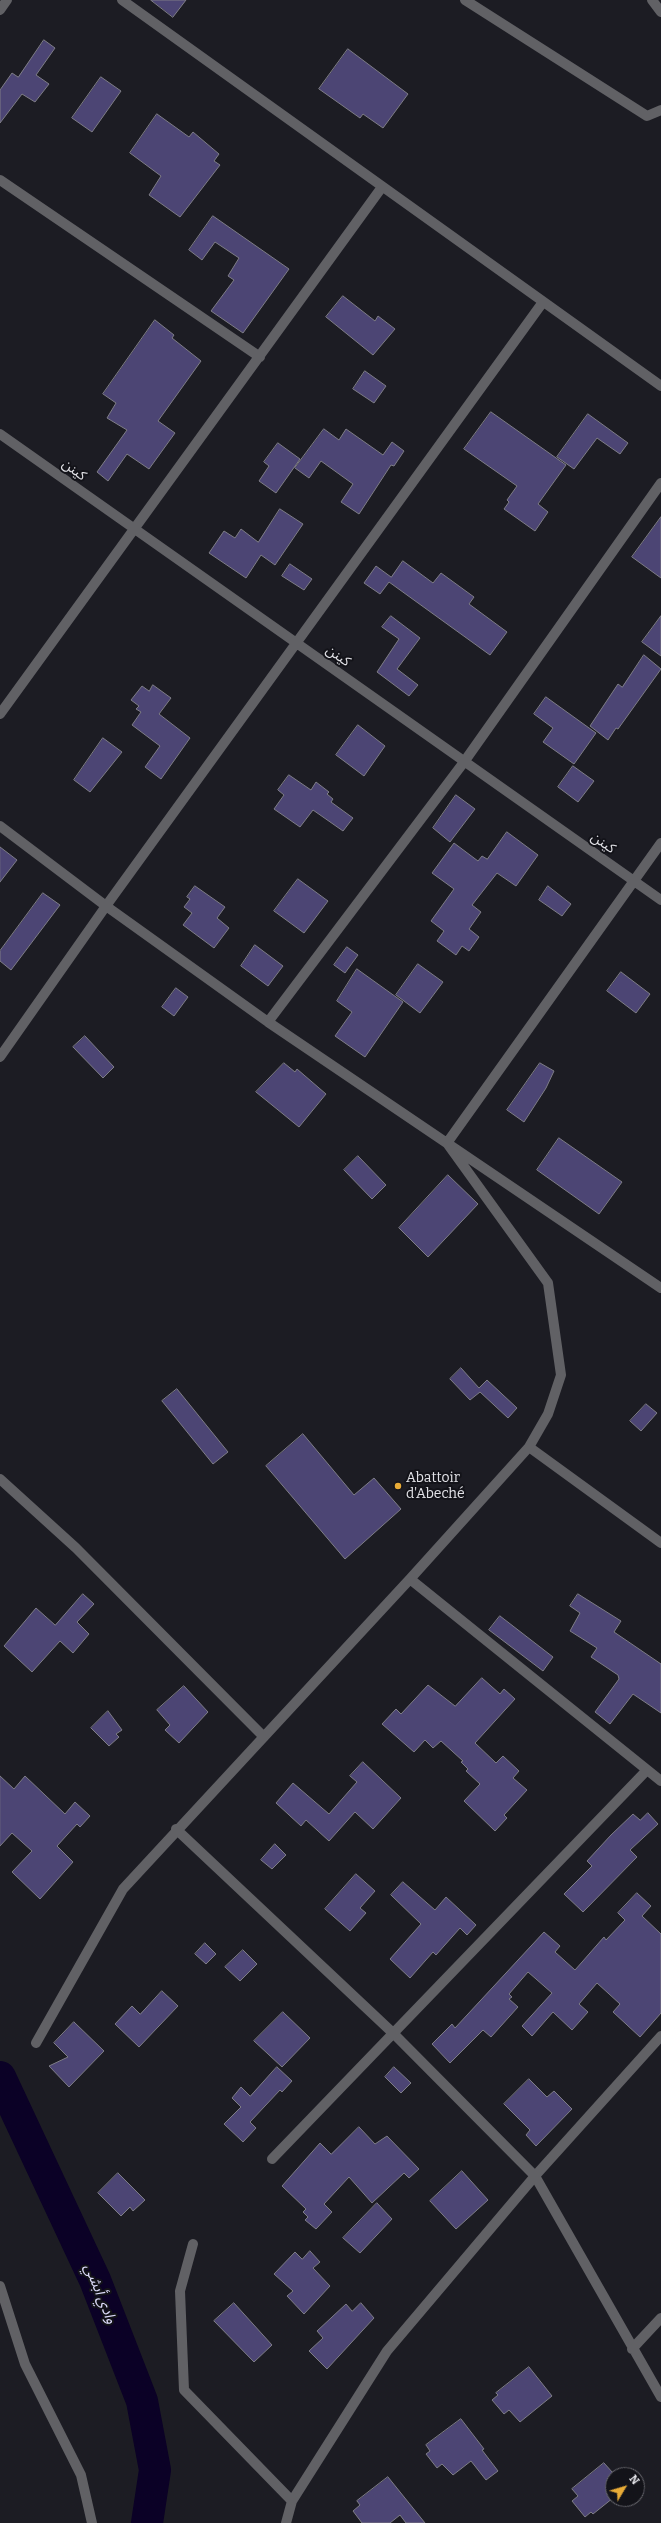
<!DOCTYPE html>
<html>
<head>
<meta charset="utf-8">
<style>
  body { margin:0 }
  #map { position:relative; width:661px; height:2523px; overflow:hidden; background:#1c1c23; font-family:Bitter,serif }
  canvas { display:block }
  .north { position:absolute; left:605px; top:2467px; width:40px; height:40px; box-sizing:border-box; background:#131319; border:1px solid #65656b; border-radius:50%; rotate:52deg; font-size:11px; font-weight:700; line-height:16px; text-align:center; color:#e1e1e6 }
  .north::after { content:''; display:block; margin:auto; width:14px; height:18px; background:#e8ab37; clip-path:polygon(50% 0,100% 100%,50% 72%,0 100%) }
</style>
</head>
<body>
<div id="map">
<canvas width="661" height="2523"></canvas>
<div class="north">N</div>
</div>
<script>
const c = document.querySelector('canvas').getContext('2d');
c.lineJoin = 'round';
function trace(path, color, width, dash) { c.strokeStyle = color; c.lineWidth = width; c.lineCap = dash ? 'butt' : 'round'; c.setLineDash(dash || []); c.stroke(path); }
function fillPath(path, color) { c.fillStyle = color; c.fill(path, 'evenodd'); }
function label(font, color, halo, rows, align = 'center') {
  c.font = font + ' Bitter,"Noto Sans Arabic",serif'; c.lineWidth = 4; c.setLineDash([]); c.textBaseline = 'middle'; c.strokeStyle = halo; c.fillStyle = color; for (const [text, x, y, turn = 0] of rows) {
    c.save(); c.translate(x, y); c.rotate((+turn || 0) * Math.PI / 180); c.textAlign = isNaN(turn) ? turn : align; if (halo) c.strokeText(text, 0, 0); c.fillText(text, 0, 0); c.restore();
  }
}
const river = new Path2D(`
  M0 2077 95 2280 142 2401 155 2470 147 2523`);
const building = new Path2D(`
  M151 0H186L173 17Z
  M44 40 55 48 36 75 49 84 35 102 22 94 0 123V90L12 73 18 77Z
  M348 49 408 94 383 128 363 114 360 118 319 89Z
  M101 77 121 91 92 132 72 118Z
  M157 114 189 137 193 132 219 154 214 161 220 165 180 217 149 195 161 176 130 153Z
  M213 216 289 269 243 333 211 311 234 280 228 276 239 258 215 242 202 260 189 250Z
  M343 296 375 321 378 316 395 329 373 355 326 317Z
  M155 320 174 335 172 338 201 361 158 421 175 433 149 469 127 454 108 481 97 472 127 430 107 418 116 403 103 394Z
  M365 371 386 386 374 403 353 389Z
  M491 412 566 465 538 504 548 512 535 531 504 509 509 502 507 500 517 486 464 449Z
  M588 414 628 443 620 454 597 438 574 469 557 457Z
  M324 429 339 440 346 429 383 455 392 442 404 451 394 466 391 465 359 514 341 502 353 484 321 461 309 478 295 468Z
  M278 443 300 459 276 493 259 481 269 466 264 462Z
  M280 509 303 524 275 565 261 555 246 578 209 553 224 531 235 538 241 529 258 542Z
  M661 517V578L632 557Z
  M403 561 433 583 441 573 474 597 469 604 507 632 490 655 389 582 380 594 364 583 376 566 391 577Z
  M290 564 312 579 304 590 282 576Z
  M391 616 420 638 397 669 418 685 409 696 377 672 399 639 382 627Z
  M661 616V656L642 642Z
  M644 655 661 669 618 729 616 728 608 740 590 726 618 684 622 687Z
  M153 685 171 698 159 714 190 738 161 779 145 767 160 746 132 725 141 712 136 709 139 706 131 700 142 686 149 691Z
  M546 697 596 733 574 764 543 742 553 728 534 714Z
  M358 725 385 746 364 776 336 755Z
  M103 738 122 752 90 792 74 780Z
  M573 766 594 781 578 802 558 787Z
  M289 775 311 790 316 782 329 792 327 794 333 799 331 802 353 818 343 831 313 810 300 827 274 809 284 795 278 790Z
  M456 795 475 809 450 842 433 828Z
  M507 832 538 855 516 886 497 873 472 905 481 912 469 929 479 937 469 951 462 946 456 955 437 941 444 931 431 921 454 889 432 873 454 843 478 861 482 856 487 859Z
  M0 847 17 860 0 882Z
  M298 879 328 901 304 933 274 911Z
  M195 886 225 907 217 918 229 928 214 948 183 925 192 913 184 907 190 899 187 897Z
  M548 886 571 904 562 916 539 900Z
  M43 893 60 905 11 970 0 961V951Z
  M255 945 283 966 268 986 241 966Z
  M347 947 358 955 345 973 334 965Z
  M418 964 443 982 420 1013 396 995Z
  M357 969 403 1002 365 1057 335 1036 352 1012 337 1001Z
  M621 972 650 994 636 1013 607 991Z
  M176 988 188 997 174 1016 162 1007Z
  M85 1036 114 1067 103 1078 73 1047Z
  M284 1063 295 1072 297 1069 326 1094 299 1127 256 1092Z
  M540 1063 554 1071 546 1088 524 1122 507 1110Z
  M559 1138 622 1182 599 1214 537 1170Z
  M358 1156 386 1185 372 1199 344 1170Z
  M448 1175 478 1204 428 1257 399 1228Z
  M461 1368 479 1388 487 1380 517 1408 508 1418 480 1392 470 1400 450 1379Z
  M177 1389 228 1452 213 1464 162 1401Z
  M646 1404 657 1413 641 1431 630 1421Z
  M303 1434 354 1495 374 1478 401 1509 345 1559 266 1466Z
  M83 1594 94 1604 77 1622 89 1634 73 1653 60 1641 32 1672 4 1646 36 1608 55 1625Z
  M578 1594 621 1621 614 1632 661 1664V1713L633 1694 610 1724 595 1712 619 1679 618 1675 591 1657 597 1648 570 1631 580 1613 570 1606Z
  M500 1616 553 1657 543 1671 489 1630Z
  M482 1678 500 1694 504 1689 515 1699 475 1743 496 1763 503 1756 519 1771 513 1778 527 1790 504 1815 507 1818 495 1831 464 1801 480 1784 466 1771 468 1769 461 1762 463 1761 441 1741 433 1748 425 1740 414 1752 382 1724 396 1709 401 1714 428 1685 455 1706Z
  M184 1686 208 1712 179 1743 165 1730 170 1725 157 1710Z
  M108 1711 122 1730 116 1734 119 1737 109 1746 91 1728Z
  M363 1762 401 1798 373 1829 355 1812 329 1841 306 1820 301 1826 276 1803 293 1783 329 1814 357 1782 350 1776Z
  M0 1776 14 1789 25 1776 65 1814 75 1802 90 1816 80 1827 77 1824 57 1846 73 1862 40 1899 12 1872 32 1851 12 1833 0 1846Z
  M648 1813 658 1824 630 1850 637 1857 583 1912 564 1894 592 1866 587 1861 611 1835 633 1814 640 1820Z
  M275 1844 286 1855 272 1869 261 1860Z
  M356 1874 375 1891 360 1908 366 1913 350 1931 325 1909Z
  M403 1882 435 1910 446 1897 476 1925 467 1935 460 1928 436 1955 433 1952 410 1978 390 1959 421 1924 391 1895Z
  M637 1893 651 1906 642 1916 661 1934V2013L640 2037 613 2012 620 2004 597 1983 579 2004 588 2012 572 2030 553 2012 532 2036 522 2026 552 1993 528 1972 509 1994 512 1997 509 1999 518 2007 491 2037 483 2030 450 2063 432 2044 452 2024 455 2028 544 1932 560 1946 555 1952 575 1970 604 1937 606 1940 625 1920 618 1913Z
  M205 1943 216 1954 206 1964 195 1954Z
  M243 1950 257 1964 240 1981 225 1967Z
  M162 1991 178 2006 139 2047 115 2024 132 2006 140 2014Z
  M283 2012 310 2038 282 2067 254 2041Z
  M74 2022 104 2051 69 2087 49 2066 68 2057 54 2043Z
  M277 2067 292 2081 282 2092 280 2090 250 2122 256 2128 243 2142 224 2124 241 2107 232 2098 241 2087 250 2096Z
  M394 2067 411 2083 401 2093 385 2077Z
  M529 2079 547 2097 554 2091 572 2109 536 2146 526 2135 530 2130 504 2104Z
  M359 2127 375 2144 387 2136 419 2169 409 2178 404 2173 372 2203 349 2177 324 2204 332 2212 316 2229 305 2220 308 2217 303 2212 306 2209 282 2186 320 2143 331 2154Z
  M462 2171 488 2200 456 2229 430 2201Z
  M118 2173 145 2200 133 2211 130 2207 121 2216 98 2193Z
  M377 2203 392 2219 360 2253 343 2238Z
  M310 2251 320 2262 313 2268 330 2286 304 2314 287 2296 293 2291 274 2274 295 2252 302 2259Z
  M234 2303 272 2345 254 2362 214 2321Z
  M361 2303 374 2318 327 2369 309 2351 323 2338 317 2331 346 2304 352 2311Z
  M529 2367 552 2396 520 2422 509 2410 504 2414 492 2400 498 2395 496 2393Z
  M461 2419 484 2449 482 2450 498 2471 486 2480 471 2461 453 2475 442 2464 437 2468 426 2454 430 2451 426 2445Z
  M604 2463 613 2473V2498L593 2514 591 2512 585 2517 572 2501 578 2496 572 2489Z
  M388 2477 425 2523H406L400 2515 390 2523H362L353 2511 360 2505 357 2501Z`);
const minor = new Path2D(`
  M122 0 661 386
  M465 0 647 116 661 110
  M652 0 661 12
  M0 10 7 0
  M0 180 260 357
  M0 434 661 900
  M0 714 382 187
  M0 826 106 906 268 1022 661 1288
  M268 1022 464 762 661 483
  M0 1057 106 906 543 302
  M529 1447 661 1543
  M0 1479 76 1548 264 1737
  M410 1579 661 1781
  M176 1829 394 2034 535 2176 661 2397
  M36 2043 123 1889 410 1579 529 1447 548 1414 561 1375 548 1283 447 1143 661 843
  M272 2159 647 1770
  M193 2244 180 2291 184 2390 292 2501
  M0 2286 25 2364 81 2475 92 2523
  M632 2349 661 2318
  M286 2523 292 2501 387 2351 535 2176 661 2036`);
const markers = [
  [398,1486,4,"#e8ab37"]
];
const streetNames = [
  ["كينن",74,470,36],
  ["كينن",338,656,35],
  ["كينن",603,843,35]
];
const poiNames = [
  ["Abattoir",406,1478],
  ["d'Abeché",406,1494]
];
const waterNames = [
  ["وادي أبشي",100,2294,68]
];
trace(river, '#0b0126', 32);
fillPath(building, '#4c4574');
trace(building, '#7e7d86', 1);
trace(minor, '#616165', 10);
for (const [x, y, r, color] of markers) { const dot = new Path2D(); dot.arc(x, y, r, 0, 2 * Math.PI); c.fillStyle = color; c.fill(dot); trace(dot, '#131319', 1.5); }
label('14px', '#e1e1e6', '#131319', streetNames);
label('14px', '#e1e1e6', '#131319', poiNames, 'left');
label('italic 15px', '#dcdaf9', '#131319', waterNames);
</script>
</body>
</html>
